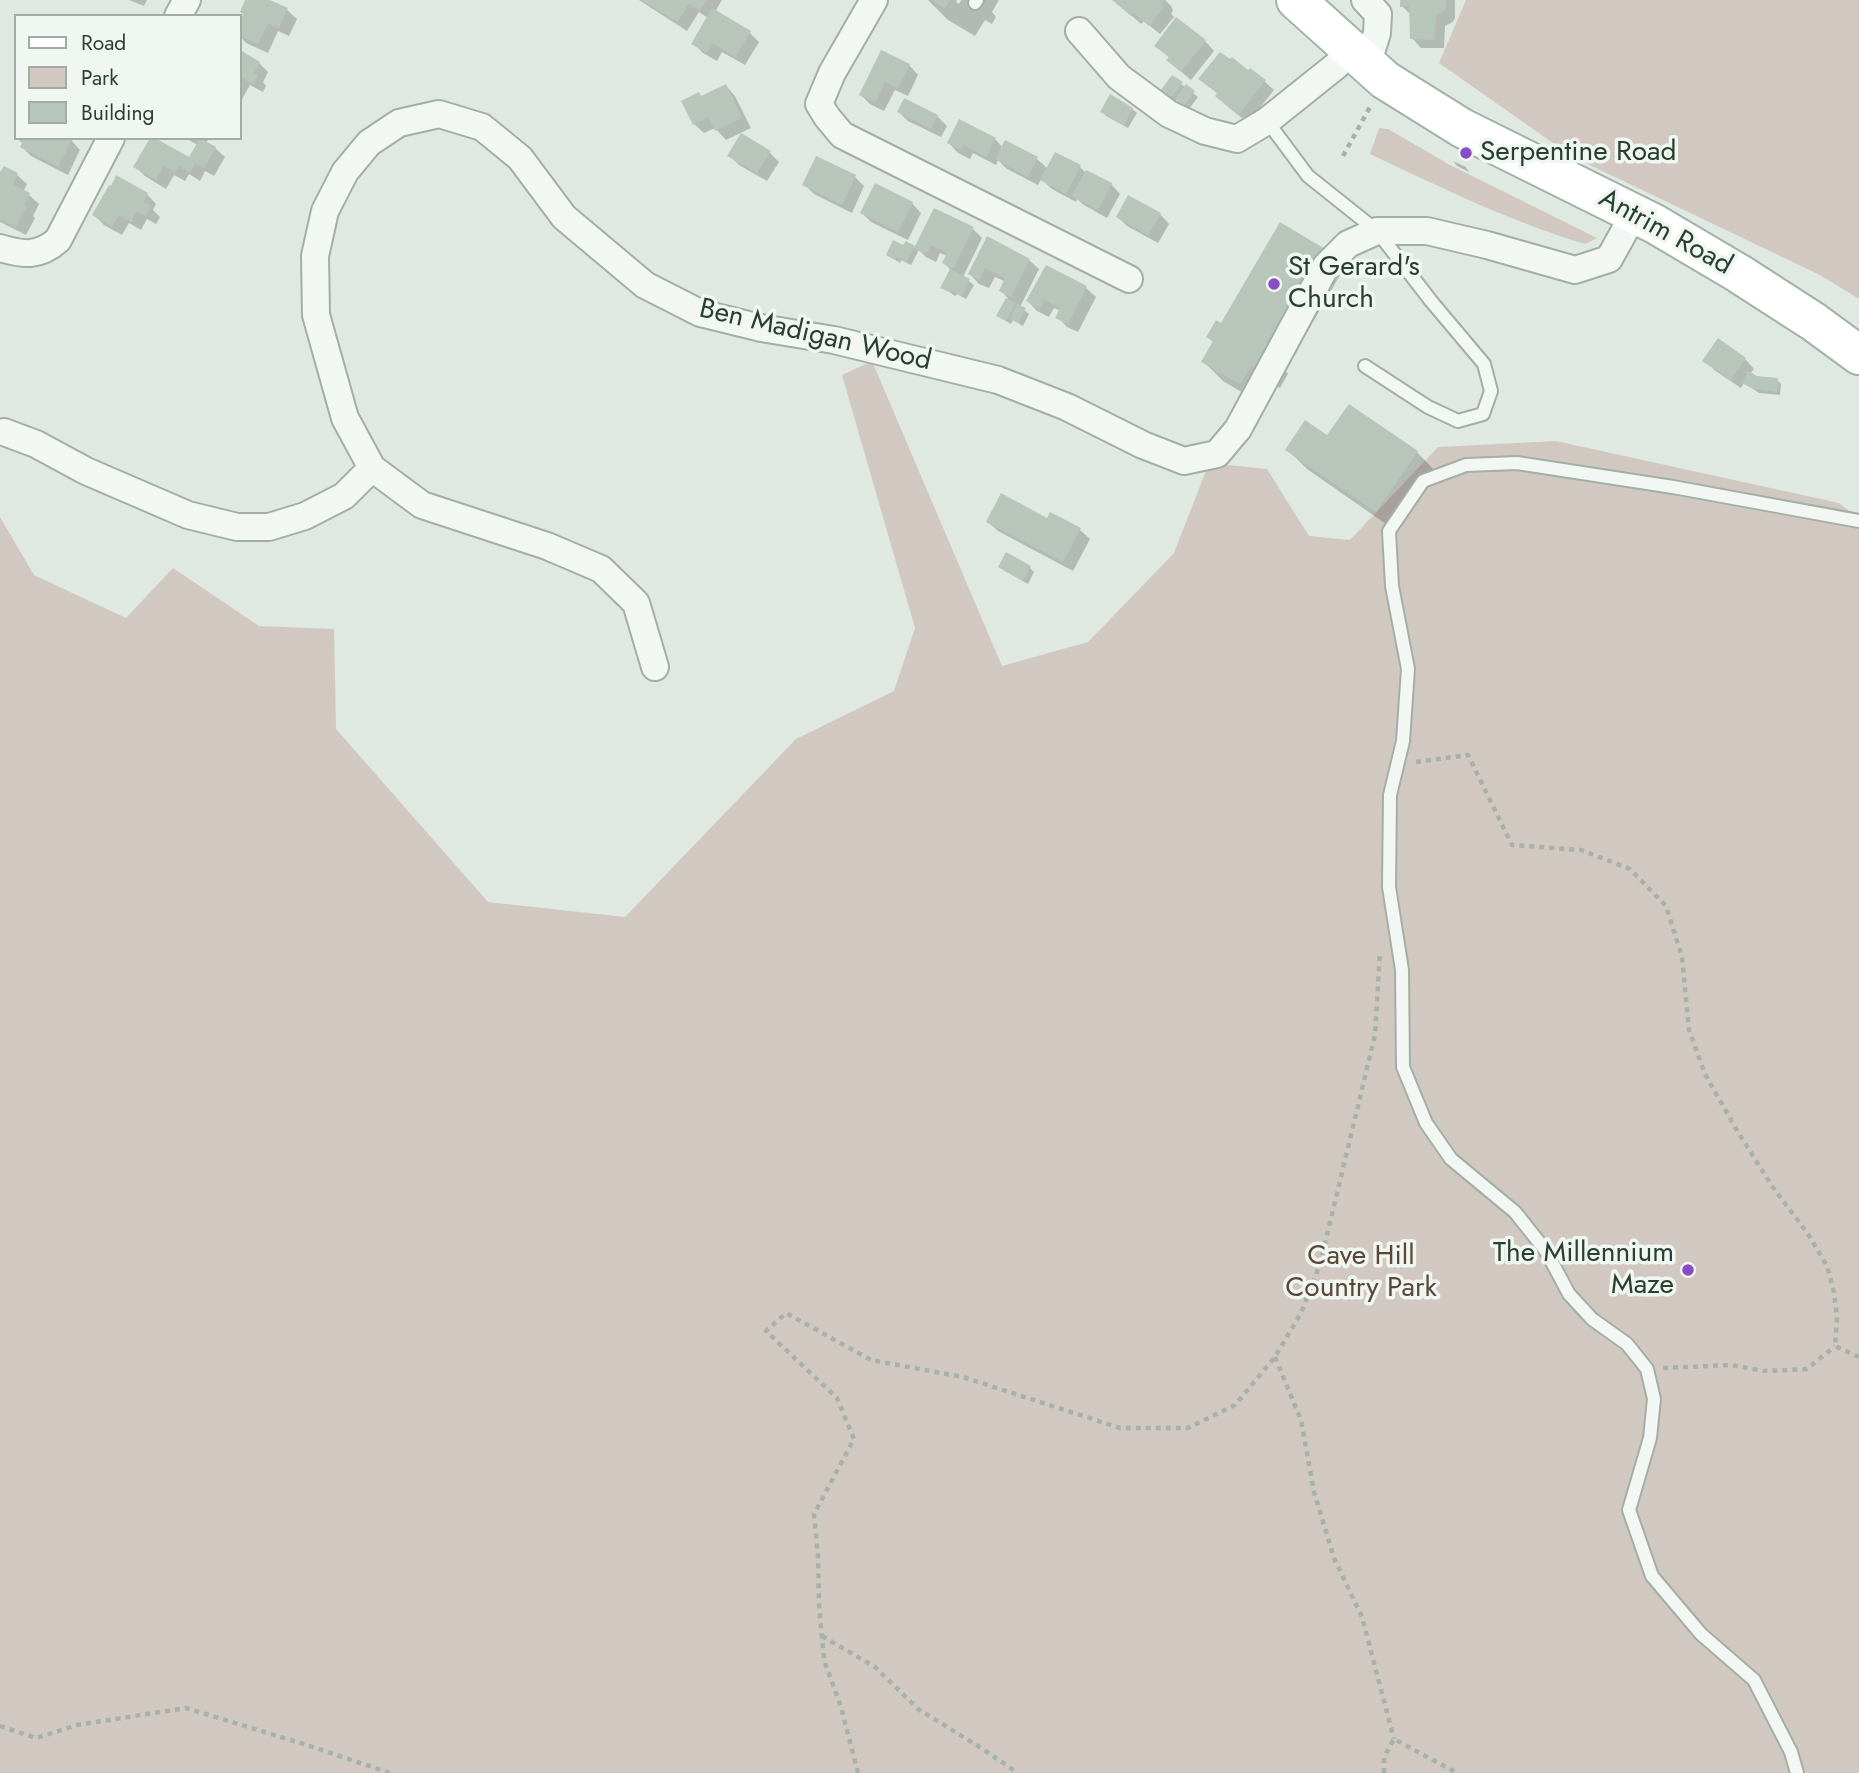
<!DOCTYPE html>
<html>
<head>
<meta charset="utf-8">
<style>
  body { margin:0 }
  #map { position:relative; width:1859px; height:1773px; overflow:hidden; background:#e0e8e2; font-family:Jost,sans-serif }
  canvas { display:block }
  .legend { position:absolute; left:14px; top:14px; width:228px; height:126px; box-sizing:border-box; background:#f0f6f1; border:2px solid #a1ada4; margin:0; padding:9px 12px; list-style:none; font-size:21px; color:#2a3f30 }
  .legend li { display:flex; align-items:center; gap:14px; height:35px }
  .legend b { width:35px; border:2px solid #a1ada4 }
</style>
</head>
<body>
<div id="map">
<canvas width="1859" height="1773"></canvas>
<ul class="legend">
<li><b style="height:9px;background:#fff"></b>Road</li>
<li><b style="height:19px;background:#d2c8c2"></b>Park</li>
<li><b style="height:19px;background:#b8c5bb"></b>Building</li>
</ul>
</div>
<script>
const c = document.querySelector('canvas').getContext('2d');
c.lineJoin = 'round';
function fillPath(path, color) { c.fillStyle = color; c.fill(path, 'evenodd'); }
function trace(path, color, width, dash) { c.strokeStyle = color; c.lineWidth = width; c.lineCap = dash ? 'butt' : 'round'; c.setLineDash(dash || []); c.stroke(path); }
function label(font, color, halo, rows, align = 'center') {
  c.font = font + ' Jost,sans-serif'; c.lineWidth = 7; c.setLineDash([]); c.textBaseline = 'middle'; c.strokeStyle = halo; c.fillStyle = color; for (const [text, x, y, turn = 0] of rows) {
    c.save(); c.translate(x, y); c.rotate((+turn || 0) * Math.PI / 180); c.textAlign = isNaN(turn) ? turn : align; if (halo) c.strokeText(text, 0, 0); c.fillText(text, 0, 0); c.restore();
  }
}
const green = new Path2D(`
  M1466 0H1859V299L1820 275 1573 157 1439 63Z
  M1379 128 1388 129 1450 165 1597 238 1585 244C1511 222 1440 187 1370 154Z
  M872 361 1002 666 1088 642 1174 553 1209 463 1267 469 1309 536 1350 540 1438 447 1556 441 1839 503 1859 519V1773H0V517L34 575 126 618 173 568 259 626 334 629 336 729 488 902 625 917 796 739 894 691 915 628 842 375Z`);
const shadow = new Path2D(`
  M129 0H147L144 6Z
  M247 0H266L287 10 297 19 289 36 278 31 268 53 246 43 240 36V26L245 15Z
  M639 0H722L715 12 750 33 759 42 745 65 722 52 717 61 703 53 693 43 708 18 699 12 687 31Z
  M928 0H957L956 2 959 4 961 0H999L992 12 996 17 992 24 985 20 975 36 948 20Z
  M1114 0H1165L1171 6 1173 10 1171 14 1174 17 1160 34 1144 21 1141 24Z
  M1401 0H1455V18L1453 22 1445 26 1444 48H1421L1412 38 1411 15 1402 6Z
  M1205 41 1214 51 1191 80 1178 69 1170 58 1156 46Z
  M240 52 259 63 268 72 263 82 266 86 263 92 250 85 241 101Z
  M1230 61 1264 81 1274 90 1248 123 1226 105 1217 96 1218 94 1201 79Z
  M909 65 918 75 908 96 895 90 884 111 870 104 861 95Z
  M1181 84 1198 97 1189 109 1177 99 1176 101 1167 94Z
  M726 86 735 96 751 128 726 140 715 128 704 133 694 124 702 98Z
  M1132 109 1137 113 1128 128 1106 116 1102 112Z
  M899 112 937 116 947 126 941 137 908 121Z
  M17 138H73L72 141 80 150 68 175 31 156 22 147 23 144Z
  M185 138H209L206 143 215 148 225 157 214 176 205 171 200 181 189 174 185 181 174 175 166 189 145 176 136 167 189 160 198 145Z
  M995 139 1003 148 1006 142 1037 159 1048 169 1080 167 1086 173 1111 184 1120 194 1107 218 1084 205 1077 199 1076 202 1052 189 1041 179 1038 185 1007 169 998 160 996 165 973 153 970 159 958 153 949 143Z
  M770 153 779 162 767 181 739 165 729 155Z
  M1453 161 1466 167 1469 172 1457 166Z
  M4 168 17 175 27 184 23 192 29 195 39 204 33 216 35 218 26 235 0 222V176Z
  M855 177 864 186 852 213 814 194 804 184Z
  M147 194 156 204 153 210 160 217 156 224 147 219 141 230 129 223 122 235 104 225 94 215Z
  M912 203 921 213 908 240 871 222 862 213Z
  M1160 214 1169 224 1158 243 1127 226 1118 217Z
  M973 229 982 238 963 277 974 285 966 299 957 294 955 296 942 287 951 270 944 263 947 256 940 253 936 262 926 257 919 250 911 265 901 260 900 263 888 255 904 248H916Z
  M988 238 1029 260 1039 269 1020 307 1029 314 1023 326 1013 320 1011 324 998 316 1008 298 1001 291 1006 282 995 277 989 288 979 284 970 274Z
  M1323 250 1343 270 1285 370 1288 374 1280 388 1272 383 1260 403 1223 381 1203 361 1214 343 1208 337Z
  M1086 288 1096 297 1078 332 1067 327 1058 317 1061 311 1054 308 1049 317 1037 311 1028 301Z
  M1745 359 1754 369 1750 374 1756 378 1777 380 1781 384 1780 395 1759 393 1744 383 1741 388 1714 370 1705 360Z
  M1328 437 1417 452 1436 472 1396 531 1307 469 1287 449Z
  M1051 514 1080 530 1090 539 1073 571 998 531 988 522 1048 520Z
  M1007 555 1030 568 1034 572 1028 584 1005 571 1000 567Z`);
const building = new Path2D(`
  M245 0H270L288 8 279 28 268 23 258 44 240 36V22L243 14 240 12Z
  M641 0H707L700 11 689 4 677 22Z
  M932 0H950L945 8Z
  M1112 0H1164L1162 4 1165 6 1149 26 1134 13 1131 16Z
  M1400 0H1446V8L1443 12 1436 16 1435 40 1410 39 1409 6 1400 7Z
  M712 8 751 31 735 57 712 43 707 53 691 44Z
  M1176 17 1206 40 1181 72 1166 60 1169 57 1154 46Z
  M240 50 260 62 254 73 258 75 253 84 240 77Z
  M881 50 910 64 898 88 885 82 875 103 859 95Z
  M1220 52 1230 59 1232 57 1248 70 1250 68 1266 80 1238 115 1215 96 1217 93 1198 79Z
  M1172 75 1183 82 1171 98 1161 90Z
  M726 84 742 118 715 131 708 117 693 125 681 101 699 92 701 96Z
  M1186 84 1195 91 1184 106 1175 99Z
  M1110 94 1133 108 1124 125 1100 112Z
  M904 98 938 115 931 129 897 112Z
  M959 119 996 138 986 157 963 145 961 150 947 143Z
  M741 133 771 151 757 173 727 156Z
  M18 138H70L72 139 58 167 20 147 23 141Z
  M150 138H155L189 157 200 138 216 147 204 168 195 163 190 173 179 166 175 172 164 166 156 180 133 167Z
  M1005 140 1038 157 1028 177 995 159Z
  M1055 152 1081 165 1066 194 1040 180Z
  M816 156 856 175 842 205 802 185Z
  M4 166 18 173 13 184 30 193 24 205 26 207 16 227 0 219V172Z
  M1086 170 1112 183 1098 210 1072 196Z
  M116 175 148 193 143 202 151 206 146 216 137 211 131 222 119 215 112 227 92 215 109 185 111 186Z
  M875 183 913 202 898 232 860 213Z
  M1128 195 1161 213 1148 235 1116 217Z
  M934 208 974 227 953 269 942 263 947 253 931 245 926 254 914 248 906 262 897 257 895 260 886 255 893 240 903 245 906 241 915 246Z
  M1280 222 1325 249 1265 350 1270 352 1260 369 1252 365 1240 384 1201 362 1213 341 1206 337 1216 320 1221 323Z
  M987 236 1030 259 1011 297 999 291 1005 278 985 268 979 280 968 274Z
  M1046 265 1087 286 1068 324 1055 318 1060 308 1044 300 1039 309 1026 301Z
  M950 269 970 279 962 296 952 291 951 293 940 288Z
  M1006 298 1016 303 1006 321 996 316Z
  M1017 304 1026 308 1018 323 1010 319Z
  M1718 338 1746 358 1731 380 1702 361Z
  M1748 371 1757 376 1778 378 1777 392 1753 389 1742 383Z
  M1349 404 1418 451 1376 512 1285 450 1305 420 1327 435Z
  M1001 493 1047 518 1050 512 1081 528 1063 562 986 522Z
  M1006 552 1031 566 1023 581 998 567Z`);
const path = new Path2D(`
  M1343 156 1370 107
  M1416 762 1468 755 1512 845 1581 850 1630 869 1666 906 1682 957 1689 1030 1705 1074 1736 1129 1772 1186 1808 1234 1827 1266 1834 1292 1837 1318 1835 1346 1859 1357
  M1275 1357 1301 1420 1314 1492 1334 1558 1362 1617 1394 1739
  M1663 1368 1731 1365 1764 1371 1807 1369 1835 1346
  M822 1636 875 1667 918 1709 978 1746 1018 1773
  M0 1726 36 1738 77 1725 186 1708 307 1745 390 1773
  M858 1773 841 1707 824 1660 819 1604 818 1556 814 1514 854 1439 837 1398 766 1331 786 1313 871 1360 963 1377 1120 1428H1188L1235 1405 1275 1357 1301 1313 1320 1264 1375 1035 1380 952
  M1384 1773V1757L1394 1739 1457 1773`);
const service = new Path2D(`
  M975 3 977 0
  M1267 121 1308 176 1377 231 1431 301 1484 364 1491 391 1483 414 1458 421 1428 407 1365 366
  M1797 1773 1791 1752 1754 1680 1701 1634 1652 1576 1629 1510 1650 1438 1654 1399 1647 1369 1627 1344 1592 1319 1569 1294 1546 1251 1515 1212 1451 1159 1426 1123 1403 1067 1402 970 1389 887 1390 795 1403 741 1408 669 1392 586 1389 531 1423 481 1466 465 1517 463 1673 487 1859 521`);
const minor = new Path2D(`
  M874 0 832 73 819 104 827 117 842 135 1129 279
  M1365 0 1378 14 1377 33 1367 65
  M178 16 187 0
  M1079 31 1119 77 1169 114 1205 131 1237 139 1267 121 1337 65 1350 50
  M0 248C23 255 39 257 58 240L111 138
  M4 432 36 444 86 471 188 515 237 527H269L305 516 344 496 372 468
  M655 667 636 603 601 569 547 546 422 505 372 468 345 418 316 315 315 256 325 211 345 172 369 143 399 123 439 114 482 127 520 158 564 217 645 285 700 313 761 328 834 340 998 380 1067 407 1143 445 1184 461 1217 454 1238 429 1326 266 1348 244 1377 231H1427L1487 245 1575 270 1609 259 1634 214`);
const primary = new Path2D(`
  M1296 0 1385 80 1462 128 1655 224 1738 273 1814 322 1859 355`);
const markers = [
  [1466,153,7,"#894cc7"],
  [1274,284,7,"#894cc7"],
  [1688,1270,7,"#894cc7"]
];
const poiNames = [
  ["Serpentine Road",1480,153],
  ["St Gerard's",1288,268],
  ["Church",1288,300],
  ["The Millennium",1674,1254,"right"],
  ["Maze",1674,1286,"right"]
];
const streetNames = [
  ["Antrim Road",1665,233,29],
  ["Ben Madigan Wood",815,336,13]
];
const parkNames = [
  ["Cave Hill",1361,1257],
  ["Country Park",1361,1289]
];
fillPath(green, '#d2c8c2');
fillPath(shadow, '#0003');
fillPath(building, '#b8c5bb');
trace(service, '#a2afa5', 16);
trace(minor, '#a2afa5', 30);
trace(primary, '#a0b3a5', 42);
trace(path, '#a7b1aa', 4.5, [5, 5]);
trace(service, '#f3f7f4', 12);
trace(minor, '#f3f7f4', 26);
trace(primary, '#fff', 38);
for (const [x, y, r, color] of markers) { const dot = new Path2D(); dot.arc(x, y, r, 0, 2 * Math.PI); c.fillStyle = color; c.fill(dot); trace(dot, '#f0f6f1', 2.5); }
label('28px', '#2a3f30', '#f0f6f1', poiNames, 'left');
label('28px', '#2a3f30', '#f0f6f1', streetNames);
label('28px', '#5a4738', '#f0f6f1', parkNames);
</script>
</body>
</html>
